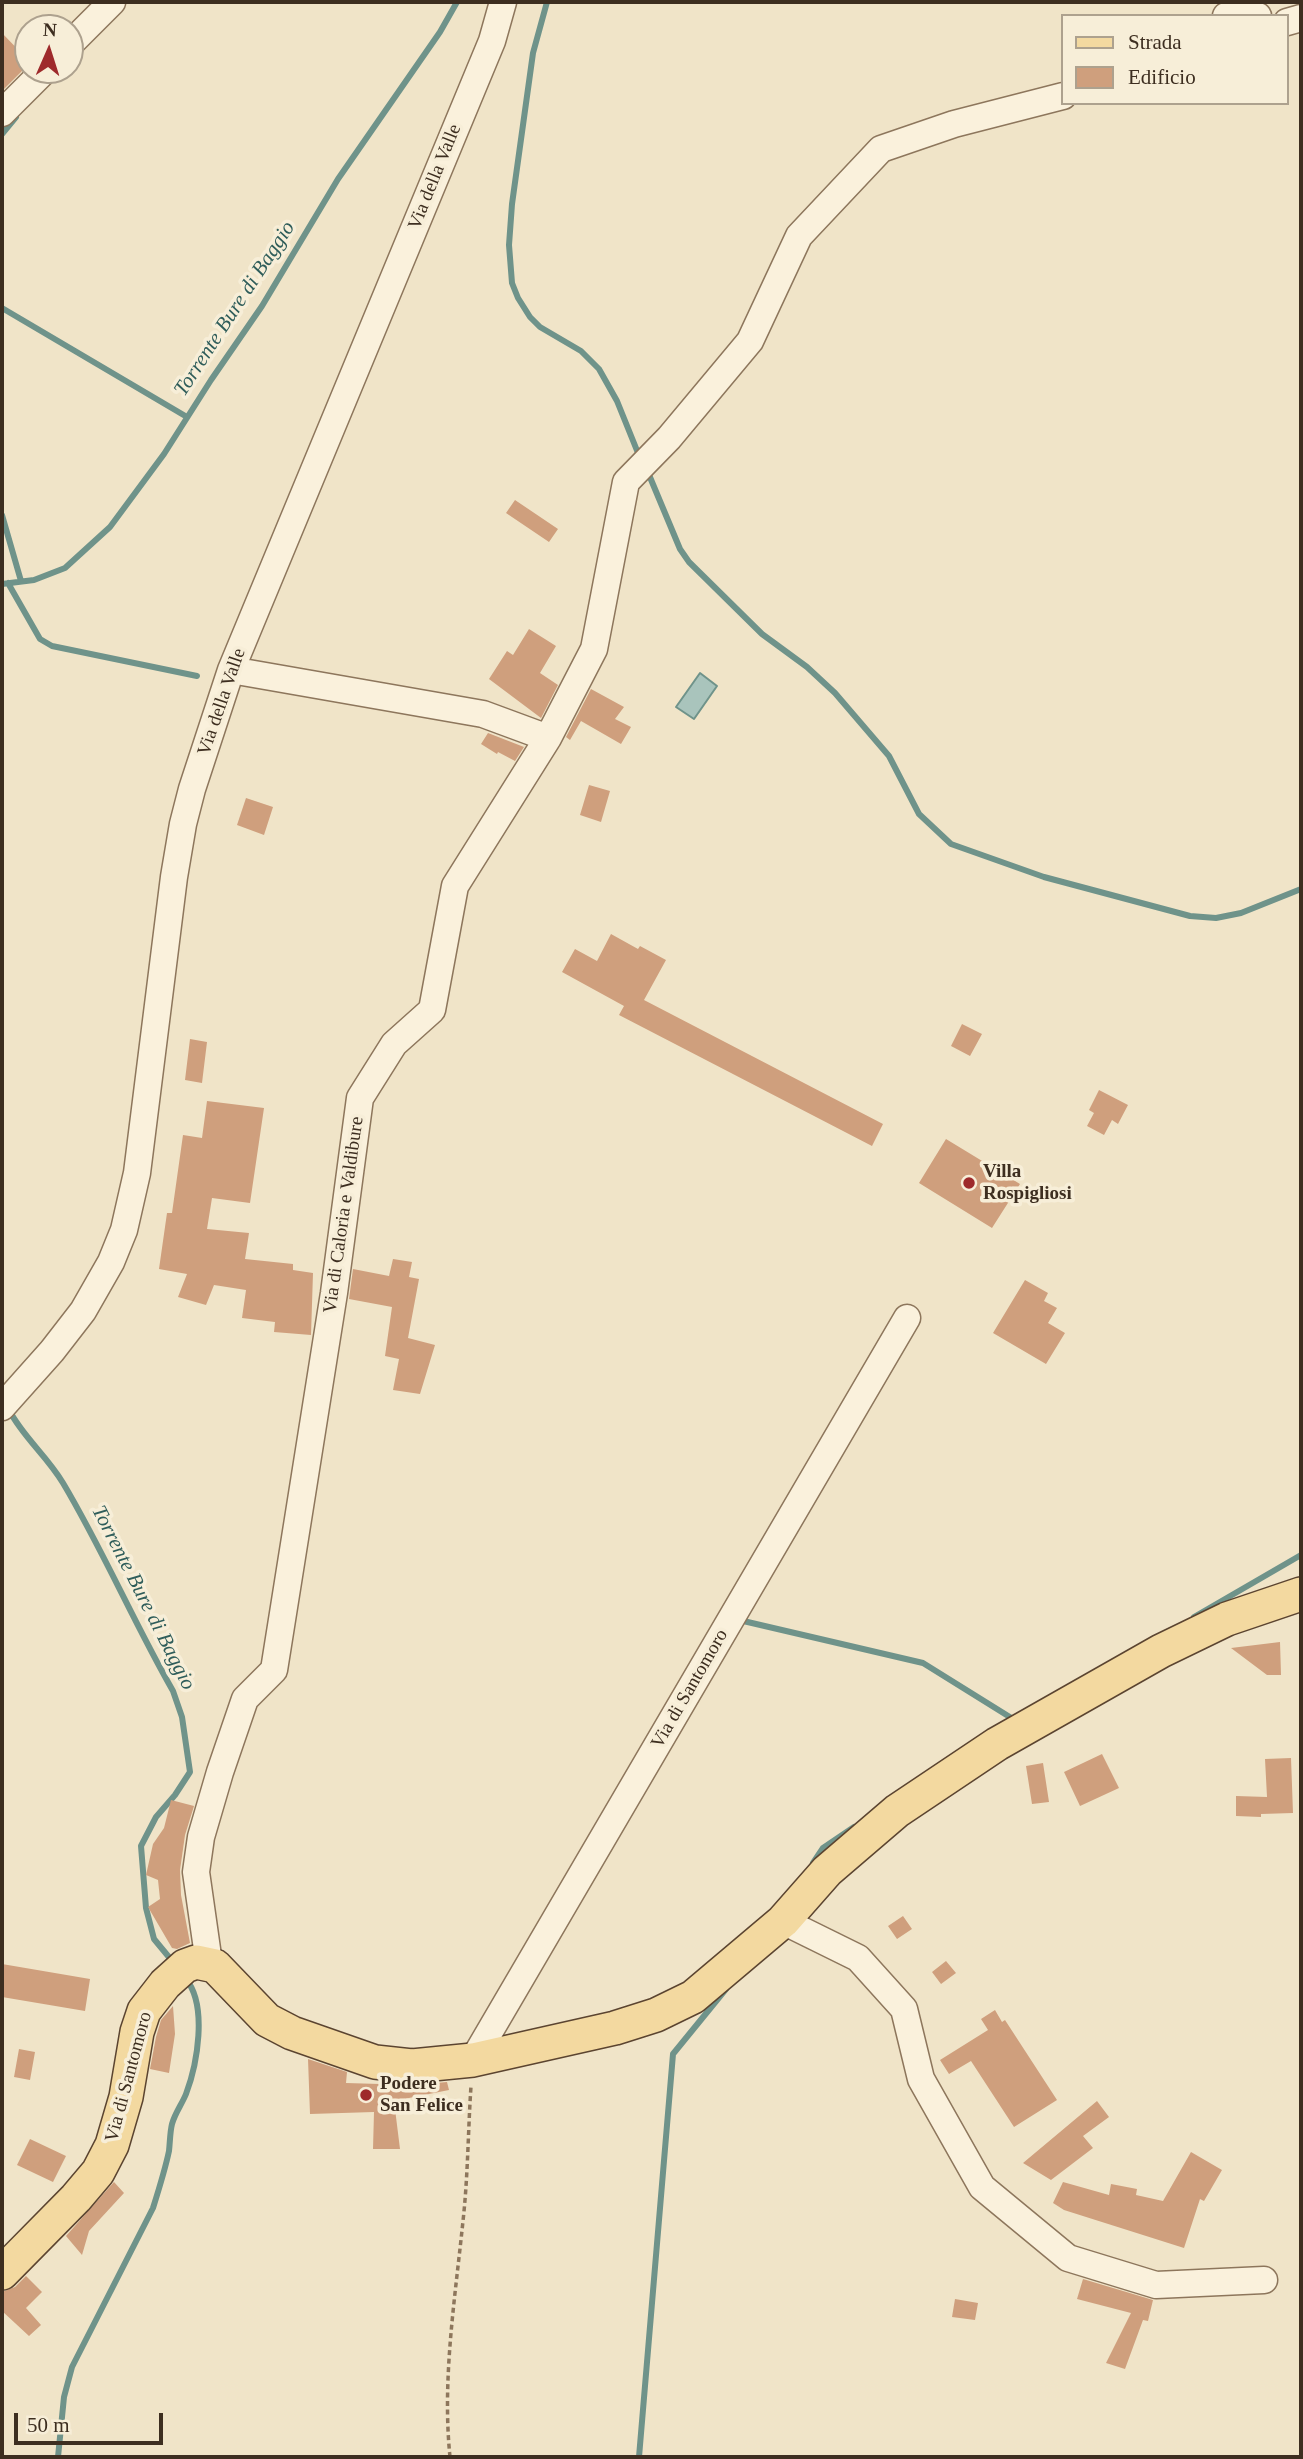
<!DOCTYPE html>
<html>
<head>
<meta charset="utf-8">
<style>
  body { margin:0 }
  #map { position:relative; width:1303px; height:2459px; overflow:hidden; background:#f0e4c8; font-family:"Times New Roman",serif }
  canvas { display:block }
  .frame { position:absolute; inset:0; border:4px solid #3d2e20; pointer-events:none }
  .legend { position:absolute; left:1061px; top:14px; width:228px; height:91px; box-sizing:border-box; background:#f7eed8; border:2px solid #ada18e; margin:0; padding:9px 12px; list-style:none; font-size:21px; color:#3d2e20 }
  .legend li { display:flex; align-items:center; gap:14px; height:35px }
  .legend b { width:35px; border:2px solid #ada18e }
  .north { position:absolute; left:14px; top:14px; width:70px; height:70px; box-sizing:border-box; background:#f7eed8; border:2px solid #ada18e; border-radius:50%; rotate:3deg; font-size:19px; font-weight:700; line-height:28px; text-align:center; color:#3d2e20 }
  .north::after { content:''; display:block; margin:auto; width:24px; height:32px; background:#9e2a2b; clip-path:polygon(50% 0,100% 100%,50% 72%,0 100%) }
  .scale { position:absolute; left:14px; top:2413px; width:149px; height:32px; box-sizing:border-box; border:4px solid #3d2e20; border-top:0; padding-left:9px; font-size:21px; line-height:24px; white-space:nowrap; color:#3d2e20; -webkit-text-stroke:5px #f7eed8; paint-order:stroke }
</style>
</head>
<body>
<div id="map">
<canvas width="1303" height="2459"></canvas>
<div class="frame"></div>
<ul class="legend">
<li><b style="height:9px;background:#f3d9a0"></b>Strada</li>
<li><b style="height:19px;background:#cf9f7d"></b>Edificio</li>
</ul>
<div class="north">N</div>
<div class="scale">50 m</div>
</div>
<script>
const c = document.querySelector('canvas').getContext('2d');
c.lineJoin = 'round';
function fillPath(path, color) { c.fillStyle = color; c.fill(path, 'evenodd'); }
function trace(path, color, width, dash) { c.strokeStyle = color; c.lineWidth = width; c.lineCap = dash ? 'butt' : 'round'; c.setLineDash(dash || []); c.stroke(path); }
function label(font, color, halo, rows, align = 'center') {
  c.font = font + ' "Times New Roman",serif'; c.lineWidth = 7; c.setLineDash([]); c.textBaseline = 'middle'; c.strokeStyle = halo; c.fillStyle = color; for (const [text, x, y, turn = 0] of rows) {
    c.save(); c.translate(x, y); c.rotate((+turn || 0) * Math.PI / 180); c.textAlign = isNaN(turn) ? turn : align; if (halo) c.strokeText(text, 0, 0); c.fillText(text, 0, 0); c.restore();
  }
}
const water = new Path2D(`
  M700 673 717 686 694 719 676 707Z`);
const stream = new Path2D(`
  M547 2 533 53 512 204 509 245 512 283 518 298 530 317 540 327 581 351 599 369 617 401 640 458
  M70 60 79 51
  M2 134 16 117
  M2 308 187 417
  M647 470 680 549 689 562 762 634 807 667 835 693 889 756 919 814 951 844 1044 877 1190 916 1216 918 1241 913 1301 889
  M2 515 21 581
  M8 583 40 639 52 646 197 676
  M2 584 34 580 65 568 110 527 164 454 211 380 262 306 338 179 440 32 457 2
  M9 1410C23 1437 47 1456 63 1483 103 1550 134 1623 173 1691L182 1717 190 1772 175 1795 156 1817 141 1846 146 1908 154 1939 173 1962
  M1194 1617 1301 1555
  M739 1620 923 1663 1013 1719
  M813 1863 823 1848 854 1827
  M58 2457 64 2397 72 2367 153 2208C159 2189 165 2170 169 2151 170 2142 170 2132 172 2124 175 2113 182 2104 186 2094 197 2065 208 2006 186 1979
  M639 2457 673 2054 726 1989`);
const building = new Path2D(`
  M2 33 28 60V65L2 91Z
  M515 500 558 529 549 542 506 513Z
  M529 629 556 646 540 673 558 685 541 718 489 679 507 651 513 655Z
  M591 689 624 707 615 719 631 727 621 744 581 721 570 740 566 737Z
  M488 733 524 747 515 761 498 752 497 754 481 744Z
  M589 785 610 791 601 822 580 815Z
  M246 798 273 807 264 835 237 825Z
  M611 934 638 949 640 946 666 960 644 1000 883 1124 872 1146 619 1015 624 1006 562 972 575 949 597 961Z
  M962 1024 982 1034 970 1056 951 1046Z
  M190 1039 207 1042 202 1083 185 1080Z
  M1099 1090 1128 1105 1118 1124 1112 1120 1104 1135 1087 1126 1094 1113 1089 1110Z
  M207 1101 264 1108 250 1203 212 1198 207 1229 249 1233 245 1259 293 1264V1270L313 1273 311 1335 274 1332 275 1322 242 1318 246 1290 214 1285 206 1305 178 1297 187 1274 159 1269 167 1213H172L183 1135 202 1138Z
  M946 1139 1020 1184 992 1228 919 1183Z
  M393 1259 412 1262 409 1277 419 1279 408 1338 435 1345 420 1394 393 1390 399 1359 385 1356 392 1307 349 1299 353 1269 389 1276Z
  M1025 1280 1048 1293 1044 1301 1057 1308 1048 1323 1065 1333 1046 1364 993 1333Z
  M1280 1642 1281 1675H1267L1231 1648Z
  M1102 1754 1119 1788 1080 1806 1064 1772Z
  M1291 1758 1293 1813 1261 1814V1817L1236 1816V1796L1267 1797 1265 1759Z
  M1043 1763 1049 1802 1032 1804 1026 1766Z
  M171 1800 194 1806 185 1835 180 1870 181 1895 190 1943 177 1949 172 1948 148 1907 160 1899 158 1880 146 1875 153 1844 164 1828Z
  M903 1916 912 1929 897 1939 888 1926Z
  M946 1961 956 1973 941 1984 932 1972Z
  M2 1964 90 1979 85 2011 2 1997Z
  M173 2006 175 2034 169 2073 150 2069 156 2037 161 2020Z
  M995 2010 1002 2022 1005 2020 1057 2100 1014 2127 971 2061 949 2074 940 2060 988 2030 981 2019Z
  M19 2049 35 2052 30 2080 14 2077Z
  M308 2059 347 2072 346 2083 414 2085 447 2082 449 2090 394 2101 400 2149H373L374 2112 310 2114Z
  M1097 2101 1109 2117 1083 2136 1093 2148 1051 2180 1023 2163Z
  M30 2139 66 2156 53 2182 17 2165Z
  M1191 2152 1222 2170 1204 2201 1200 2199 1184 2248 1064 2210 1053 2203 1063 2182 1109 2195 1111 2184 1137 2189 1136 2195 1163 2201Z
  M114 2182 124 2193 89 2231 82 2255 66 2236Z
  M26 2276 42 2292 26 2308 41 2325 29 2336 2 2311V2292L15 2287Z
  M1083 2279 1153 2300 1148 2321 1143 2320 1125 2369 1106 2363 1131 2313 1077 2299Z
  M955 2299 978 2303 975 2320 952 2317Z`);
const path = new Path2D(`
  M450 2457C442 2379 455 2299 463 2221 468 2176 468 2131 471 2086`);
const minor = new Path2D(`
  M1226 16 1237 12 1258 16
  M1287 22 1301 18
  M70 44 112 2
  M2 113 45 70
  M231 670 483 714 548 738
  M2 1407 52 1351 83 1311 111 1262 124 1230 137 1173 174 877 183 824 192 789 231 670 492 41 503 2
  M783 1921 858 1958 904 2009 921 2079 982 2187 1068 2258 1156 2285 1264 2280
  M209 1963 196 1872 201 1837 220 1772 245 1699 274 1670 334 1293 360 1098 394 1044 432 1010 455 886 548 738 594 649 626 482 669 438 750 341 799 236 881 149 954 124 1063 96
  M473 2060 907 1318`);
const major = new Path2D(`
  M2 2273 76 2198 98 2172 112 2145 126 2097 137 2032 144 2011 165 1984 185 1966 196 1962 215 1966 267 2020 292 2033 375 2062 412 2066 473 2060 615 2028 656 2015 693 1997 783 1921 827 1871 897 1811 997 1744 1161 1651 1227 1619 1301 1594`);
const markers = [
  [969,1183,7,"#9e2a2b"],
  [366,2095,7,"#9e2a2b"]
];
const streetNames = [
  ["Via della Valle",435,177,-68],
  ["Via della Valle",222,702,-71],
  ["Via di Caloria e Valdibure",344,1215,-82],
  ["Via di Santomoro",690,1689,-60],
  ["Via di Santomoro",129,2077,-75]
];
const poiNames = [
  ["Villa",983,1172],
  ["Rospigliosi",983,1194],
  ["Podere",380,2084],
  ["San Felice",380,2106]
];
const waterNames = [
  ["Torrente Bure di Baggio",235,309,-57],
  ["Torrente Bure di Baggio",143,1598,63]
];
fillPath(water, '#a9c4bc');
trace(water, '#6f938a', 2);
trace(stream, '#6f938a', 6);
fillPath(building, '#cf9f7d');
trace(minor, '#8d765c', 29);
trace(major, '#5b4430', 36);
trace(path, '#8d765c', 3.5, [5, 3.5]);
trace(minor, '#faf1dc', 26);
trace(major, '#f3d9a0', 33);
for (const [x, y, r, color] of markers) { const dot = new Path2D(); dot.arc(x, y, r, 0, 2 * Math.PI); c.fillStyle = color; c.fill(dot); trace(dot, '#f7eed8', 2.5); }
label('19px', '#3d2e20', '#f7eed8', streetNames);
label('bold 19px', '#3d2e20', '#f7eed8', poiNames, 'left');
label('italic 21px', '#2f5d5a', '#f7eed8', waterNames);
</script>
</body>
</html>
